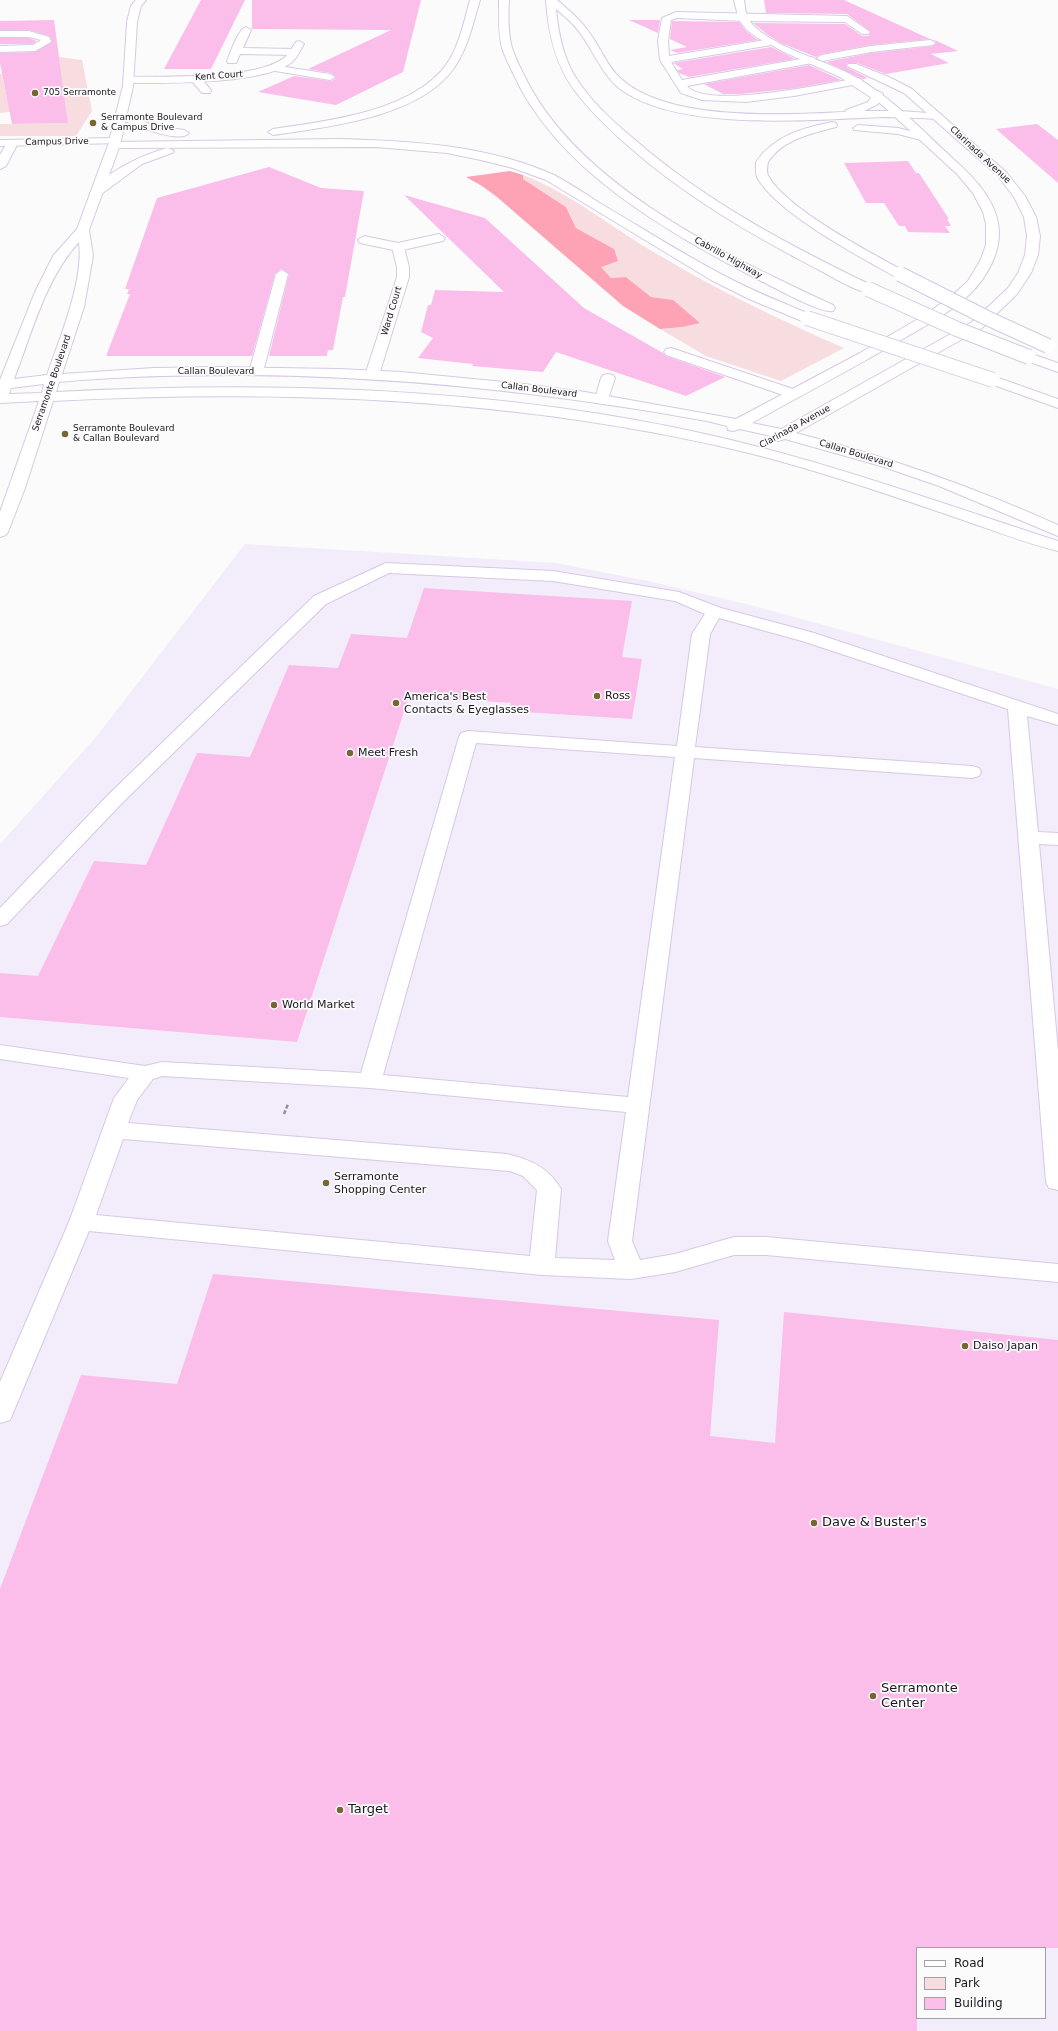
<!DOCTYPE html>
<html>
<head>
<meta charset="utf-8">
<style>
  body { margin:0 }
  #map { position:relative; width:1058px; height:2031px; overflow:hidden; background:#fbfbfb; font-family:"DejaVu Sans",sans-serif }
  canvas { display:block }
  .legend { position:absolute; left:916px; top:1947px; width:130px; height:72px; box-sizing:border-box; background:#fbfbfb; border:1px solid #a2a0a4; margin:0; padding:5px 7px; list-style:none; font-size:12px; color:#1c1721 }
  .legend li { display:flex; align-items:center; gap:8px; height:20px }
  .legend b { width:20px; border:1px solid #a2a0a4 }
</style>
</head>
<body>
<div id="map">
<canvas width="1058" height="2031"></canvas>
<ul class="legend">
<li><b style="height:5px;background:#fff"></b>Road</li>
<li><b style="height:11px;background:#f7dce0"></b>Park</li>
<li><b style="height:11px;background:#fbbeea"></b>Building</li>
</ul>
</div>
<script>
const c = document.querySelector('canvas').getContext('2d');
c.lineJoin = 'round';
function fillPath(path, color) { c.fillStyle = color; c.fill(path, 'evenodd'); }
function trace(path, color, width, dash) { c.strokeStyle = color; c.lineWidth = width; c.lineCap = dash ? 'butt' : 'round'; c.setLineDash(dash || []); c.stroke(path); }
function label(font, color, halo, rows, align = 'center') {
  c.font = font + ' "DejaVu Sans",sans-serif'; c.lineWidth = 3.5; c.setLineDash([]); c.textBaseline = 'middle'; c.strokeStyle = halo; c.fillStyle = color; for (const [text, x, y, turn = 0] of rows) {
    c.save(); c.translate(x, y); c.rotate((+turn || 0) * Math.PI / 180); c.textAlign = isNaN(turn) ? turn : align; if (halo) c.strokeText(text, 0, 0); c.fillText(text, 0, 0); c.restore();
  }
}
const built = new Path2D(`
  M245 544 556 563 648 581 750 605 1058 689V2031H0V844L96 737ZM917 1948H1045V2018H917Z`);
const green = new Path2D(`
  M59 57 82 60 92 111 76 136H0V124L68 123Z
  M0 74H2L10 112 0 113Z
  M523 175C572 194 612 228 657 254 717 290 780 320 844 348L781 381 706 356 660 329 682 327 673 300 651 297 626 277 611 278 601 267 614 249 576 228 566 207 523 179Z`);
const forest = new Path2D(`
  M510 171 523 175V179L566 207 576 228 614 249 618 261 601 267 611 278 626 277 651 297 673 300 700 323 682 327 660 329 623 306 497 197 482 186 466 177Z`);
const building = new Path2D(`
  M201 0H245L211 69H164Z
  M252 0H421L403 72 336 105 258 92 294 76 331 81 336 78 331 73 308 69 391 30 252 29Z
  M764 0H844L930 39 871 45 822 54 816 57 781 43 768 35 753 23 845 24 862 36H868L871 32 847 14 766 13Z
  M54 20 68 123 12 124 0 63V53L35 52 52 41 49 36 29 30H0V21Z
  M629 20H660L658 33Z
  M672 21 739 22 746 31 758 40 677 53 670 50 687 47 670 39Z
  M0 38H29L37 41 33 44H0Z
  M935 40 958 51 931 54 949 63 886 74 857 63H847L846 67 868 78 862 79 826 62 871 53 933 46 936 43Z
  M771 47 795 59 689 77 679 73 677 70 683 69 673 63Z
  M809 65 841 80 796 88 741 94H723L704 84Z
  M1037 124 1058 140V183L996 129Z
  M908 161 916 173H919L949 219H947L951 226H945L950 233 908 232 905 226H899L884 203H866L844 163Z
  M269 167 321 188 364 191 345 297H343L333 350H328L327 356H269L289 274 281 269 275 274 252 356H106L130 294H127L129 289H125L157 198Z
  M404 195 485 218 584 308 663 353 666 356 725 377 686 396 556 352 543 372 472 366 473 364 418 358 433 338 421 332 428 305H431L435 290 504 292Z
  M424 588 632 601 622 657 642 659 632 719 509 711 511 703 409 696 297 1042 0 1017V973L38 976 94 861 146 865 197 753 250 757 289 665 338 668 351 634 407 638Z
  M213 1274 719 1320 710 1436 775 1443 784 1312 1058 1340V1948H917V2031H0V1589L81 1375 177 1384Z`);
const path = new Path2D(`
  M284 1114 288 1104`);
const lane = new Path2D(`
  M676 12 847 16 870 32 868 34H862L845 22 743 21 677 18 671 20 668 41 669 56 771 39 776 42 771 45 671 62 682 80 812 57 817 60 812 63 687 86C705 110 829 83 858 78L863 81 858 84 794 96 746 102 702 100 681 93 660 60 658 41 662 18Z
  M246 27 251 30 243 48 294 49 299 52 294 55 240 54 236 63H228L227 61C230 54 238 29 246 27Z
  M0 31H29L49 37 51 42 35 51 0 52V46L33 45 41 40 29 37H0Z
  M930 40 933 41 935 43 933 45 871 52 822 61 817 58 822 55 871 46Z
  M273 65 330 74 335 77 330 80 269 70 268 68Z
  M195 75 199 76 210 89 211 91 210 93H202L191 80 190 78Z
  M12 140 18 143 6 166 0 169V155L8 141Z
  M439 234 445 238 443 241 398 251 360 243 358 240 364 236 398 243Z
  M282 270 288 274 263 372 261 375H251L249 372 276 274Z
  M671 348 799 391 801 394 799 397H789L666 355 664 352 666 349Z
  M608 374 613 375 615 378 607 402H597L595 399 601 378 603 375Z
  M386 563 553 571 679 592 721 608 814 633 1058 714V725L1027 716 1038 832 1058 833V845L1039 844 1058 1051V1190L1049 1188 1046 1182 1008 709 802 641 719 618 710 634 695 747 972 766 979 768 981 772 979 776 972 778 694 758 632 1241 640 1260 675 1254 734 1237H766L1058 1264V1282L766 1255H734L675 1272 631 1279 542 1275 89 1231 13 1413 10 1420 0 1423V1382L69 1222 114 1098 129 1078 0 1059V1045L145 1066 162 1062 361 1073 459 737 461 733 468 731 677 746 692 634 705 614 675 601 553 581 389 573 326 604 123 802 7 924 0 926V908L109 794 314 596ZM476 743 675 757 628 1097 383 1075ZM162 1076 370 1088 626 1112 608 1241 615 1260 555 1258 561 1189C548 1167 531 1160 507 1154L128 1123 137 1100 153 1079ZM123 1139 510 1171 523 1176 537 1190 530 1256 96 1215Z`);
const street = new Path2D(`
  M299 41 304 44C300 50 298 57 292 62 263 85 166 83 128 83L123 80 128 77C164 76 259 80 285 57 290 53 292 47 296 42Z
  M115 138 119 139 121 141 119 143 0 146V140Z
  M398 243 404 247 409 267V277L379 375 377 378H367L365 375 397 277V267L392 247Z`);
const secondary = new Path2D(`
  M136 0H146L141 6 137 22 133 86 120 145 89 230 93 256 84 307 62 374 154 368 215 367 339 369 401 372 524 384 585 392 736 419 860 353 928 313 955 293 968 281 980 261 986 245V224L983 212 973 193 958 175 881 104 840 77 786 53 758 38 747 30 739 20 734 0H744C745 6 745 14 749 20 765 44 822 60 848 73 887 93 917 125 949 155 969 173 993 195 998 223 1003 249 988 276 970 294 949 314 921 328 896 343 848 371 800 396 752 423L781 429 972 322 1008 288 1018 273 1025 255 1027 236 1024 217 1014 197 998 176 904 93 847 66 848 64H856L889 77 912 89 1006 172 1025 196 1036 217 1040 236 1038 255 1031 273 1017 294 982 328 796 433C886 456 973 487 1058 525V536L939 486 881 466 785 439 778 441 773 440 771 436 740 429 733 431 728 430 727 426 707 421C553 393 399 376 242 375 181 375 120 376 59 382L56 392C275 381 500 387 714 436 831 463 944 504 1058 541V551C1025 543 992 530 960 519 890 495 820 471 749 453 522 398 286 389 53 401L25 488 8 532 6 535 0 537V512L39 401 0 403V380L35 292 53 256 77 229 108 145 123 86 127 22 131 6ZM79 242C84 281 60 337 47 375L14 379C32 333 45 279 79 242ZM44 384 42 393 9 394 11 388Z`);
const highway = new Path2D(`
  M470 0H480C473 23 468 48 454 68 420 117 328 127 273 135L268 132 273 129C327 121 411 112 446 65 459 47 464 22 470 0Z
  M499 0H509C508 16 508 33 512 48 515 57 519 65 523 73 575 185 726 255 833 305L835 308 833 311C821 314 774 287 761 281 669 233 557 171 513 73 509 65 505 57 502 48 498 32 499 16 499 0Z
  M546 0H557C570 11 582 21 591 35 601 49 607 66 620 78 667 122 784 115 845 112L846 110 868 102 874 92 878 91 883 94 878 104 864 111H901L941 114 942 116 941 118 937 119C920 118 903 117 885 117 814 119 680 133 620 89 603 75 595 55 583 37 576 26 566 17 556 9 558 30 562 53 573 73 588 99 611 120 634 139 705 201 788 245 873 286L874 289 873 292C861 295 834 278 823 272 753 236 686 197 627 145 609 129 590 111 575 91 555 64 548 33 546 0Z
  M120 112 155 126 184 130 189 133C180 145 129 123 116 117L115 115Z
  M832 122 836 123 837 125 836 127C811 134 783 139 768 162 767 167 766 173 769 177 787 209 871 253 904 271L906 274 904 277H896C860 257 775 212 757 177 755 172 756 167 756 162 774 136 802 128 832 122Z
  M858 125 898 128 929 136 930 138 925 141 898 134 854 130 853 128Z
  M340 139C411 141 488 145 554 175 569 183 584 193 598 202 639 226 679 252 721 274 750 290 781 302 812 315L814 318 807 322 802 321 749 299 711 280 546 180 513 168 481 160 447 153 376 147 114 148 108 145 114 142Z
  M168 148 174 151 172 153 142 164 100 195H92L90 193C105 172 144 154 168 148Z
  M1029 353 1058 363V372L1024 360 1022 357 1024 354Z
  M993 376 1058 399V408L988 383 986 380 988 377Z`);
const highwayBridge = new Path2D(`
  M900 274 987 318 1048 346
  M868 289 957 329 1029 357
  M807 318 993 380`);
const markers = [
  [35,93,4,"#756634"],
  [93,123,4,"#756634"],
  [65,434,4,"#756634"],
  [597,696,4,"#756634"],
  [396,703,4,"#756634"],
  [350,753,4,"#756634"],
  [274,1005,4,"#756634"],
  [326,1183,4,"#756634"],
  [965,1346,4,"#756634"],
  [814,1523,4,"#756634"],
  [873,1696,4,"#756634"],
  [340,1810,4,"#756634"]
];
const farStreetnames = [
  ["Kent Court",219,76,-4],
  ["Campus Drive",57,142,-1],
  ["Clarinada Avenue",980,155,43],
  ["Cabrillo Highway",728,258,29],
  ["Ward Court",392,311,-73],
  ["Callan Boulevard",216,372],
  ["Serramonte Boulevard",52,383,-71],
  ["Callan Boulevard",539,390,7],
  ["Clarinada Avenue",795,427,-29],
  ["Callan Boulevard",856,454,17]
];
const farPoinames = [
  ["705 Serramonte",43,93],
  ["Serramonte Boulevard",101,118],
  ["& Campus Drive",101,128],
  ["Serramonte Boulevard",73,429],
  ["& Callan Boulevard",73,439]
];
const poiNames = [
  ["Ross",605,696],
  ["America's Best",404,697],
  ["Contacts & Eyeglasses",404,710],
  ["Meet Fresh",358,753],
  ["World Market",282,1005],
  ["Serramonte",334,1177],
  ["Shopping Center",334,1190],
  ["Daiso Japan",973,1346]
];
const nearPoinames = [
  ["Dave & Buster's",822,1523],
  ["Serramonte",881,1689],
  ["Center",881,1704],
  ["Target",348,1810]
];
fillPath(built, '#f3ecfb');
fillPath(green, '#f7dce0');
fillPath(forest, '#fea2b5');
fillPath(building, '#fbbeea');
trace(lane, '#d6c9e4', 2);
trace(street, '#d6c9e4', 2);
trace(secondary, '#d6c9e4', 2);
trace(highway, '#d6c9e4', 2);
trace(path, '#949296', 2.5, [4, 2]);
fillPath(lane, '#fff');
fillPath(street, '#fff');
fillPath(secondary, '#fff');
fillPath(highway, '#fff');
trace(highwayBridge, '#d6c9e4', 16, []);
trace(highwayBridge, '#fff', 14);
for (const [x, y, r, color] of markers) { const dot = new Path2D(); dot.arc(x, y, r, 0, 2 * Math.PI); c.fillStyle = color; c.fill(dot); trace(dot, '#fbfbfb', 1.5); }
label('9px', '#1c1721', '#fbfbfb', farStreetnames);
label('9px', '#1c1721', '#fbfbfb', farPoinames, 'left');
label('11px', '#1c1721', '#fbfbfb', poiNames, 'left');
label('13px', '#1c1721', '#fbfbfb', nearPoinames, 'left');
</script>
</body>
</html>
